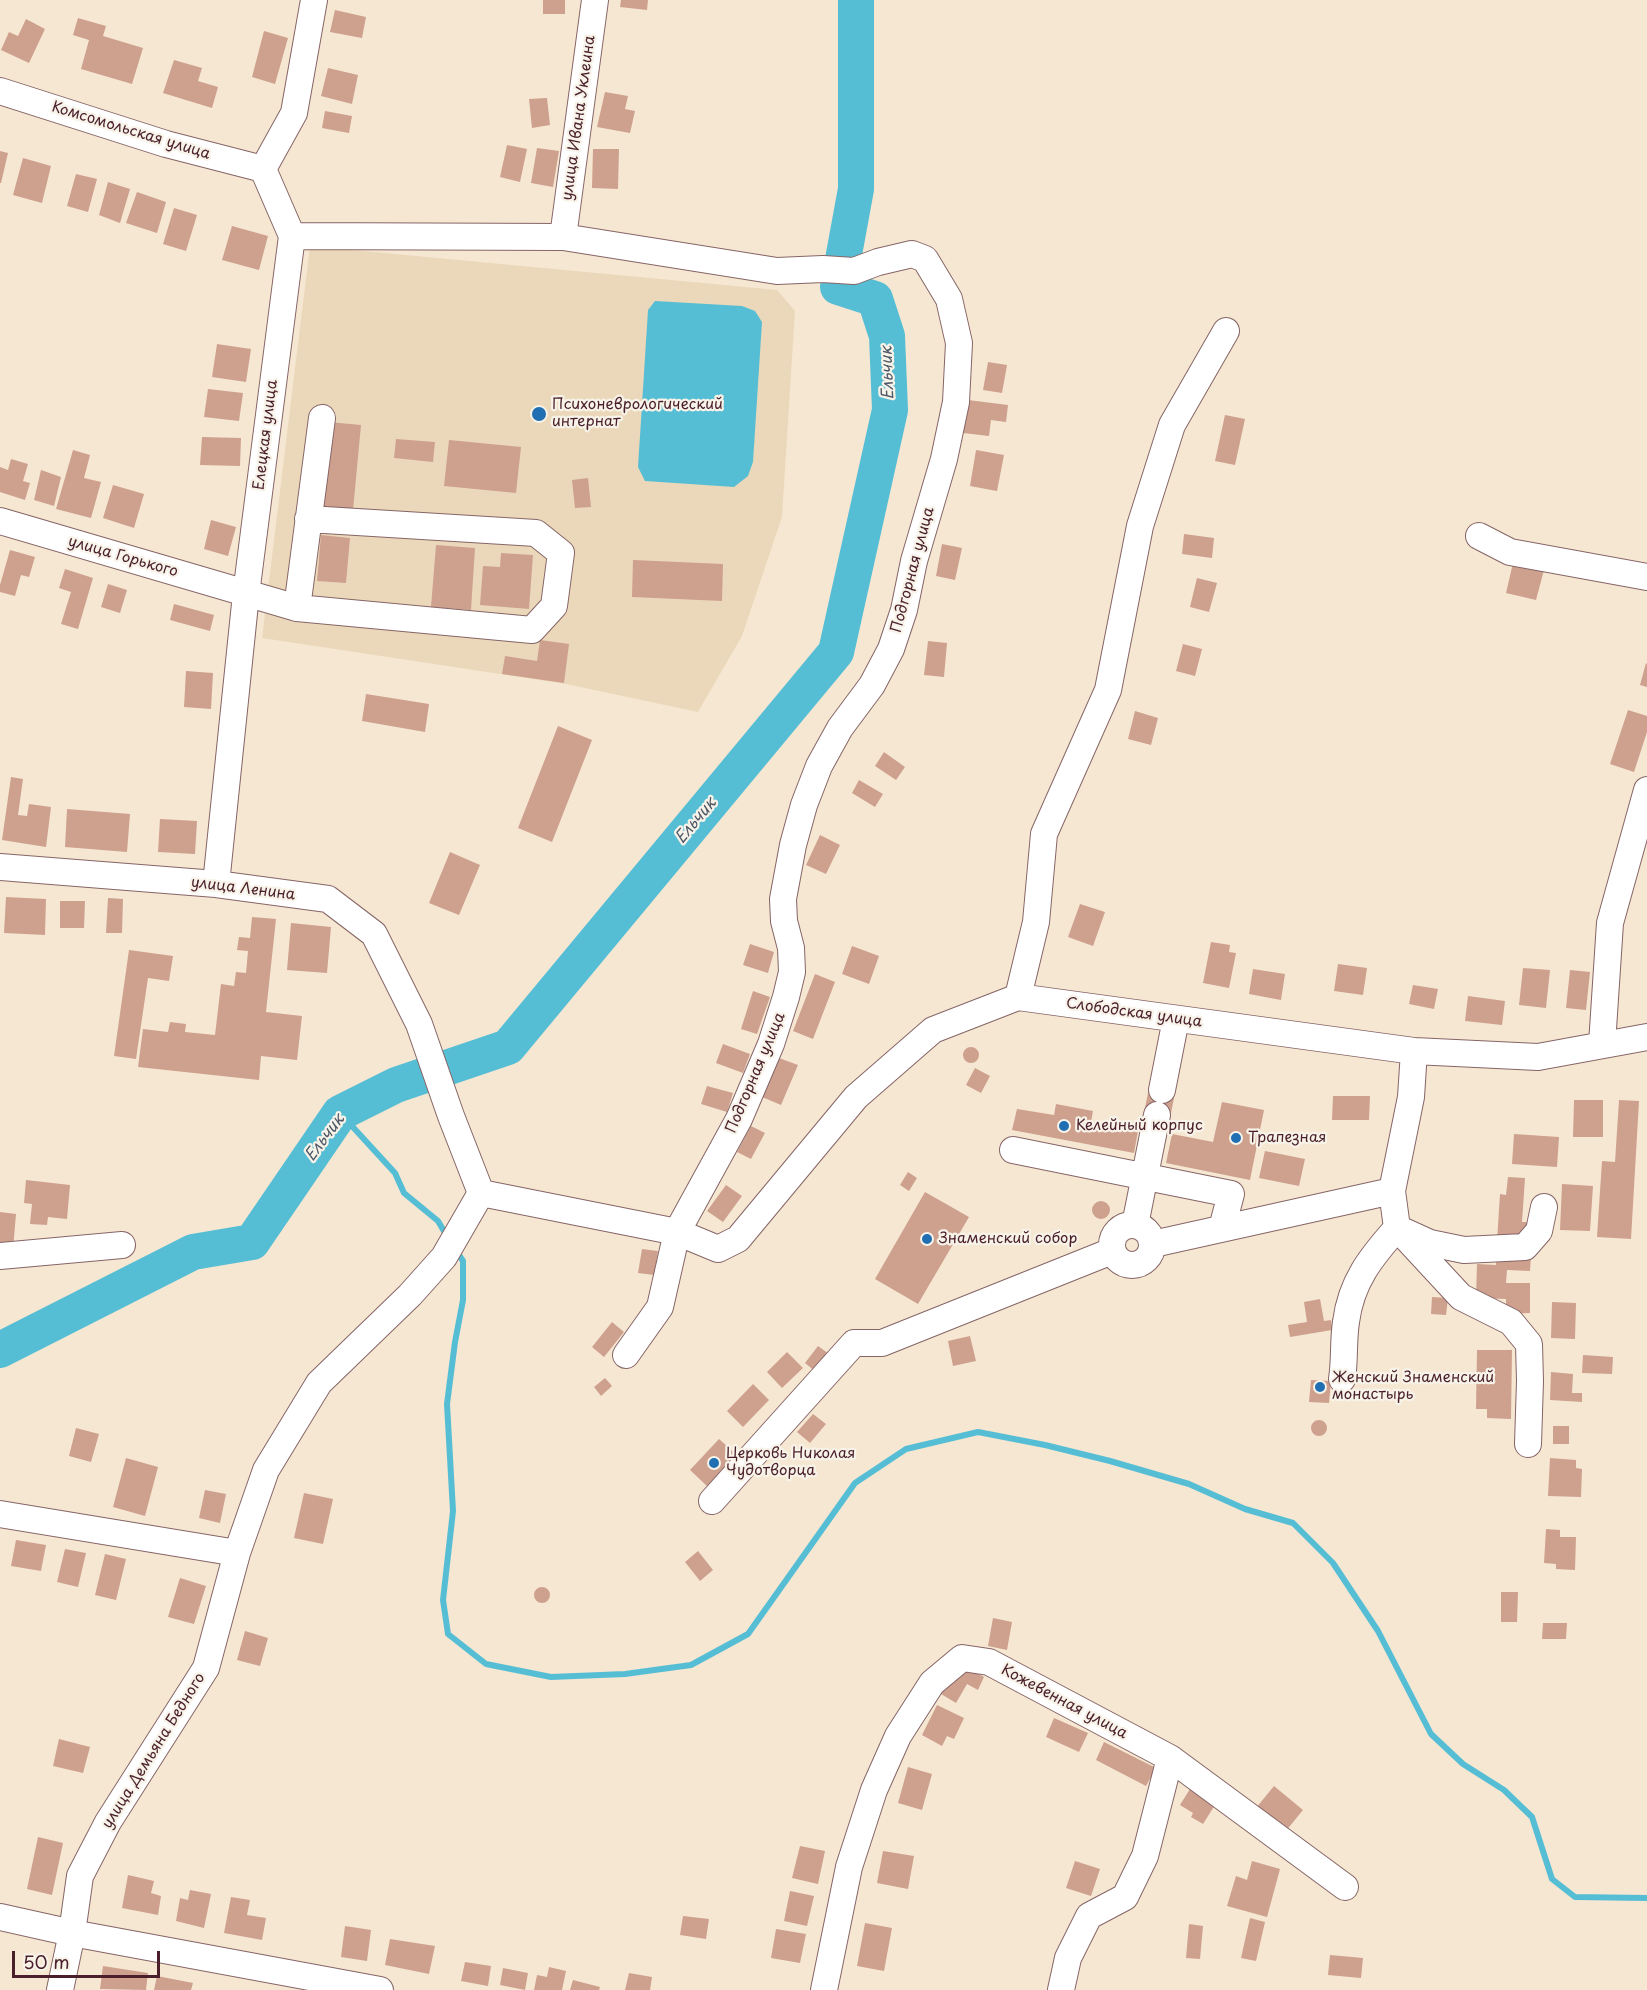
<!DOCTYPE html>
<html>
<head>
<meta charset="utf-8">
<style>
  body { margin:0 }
  #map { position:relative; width:1647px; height:1990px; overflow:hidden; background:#f6e7d3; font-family:"Playpen Sans",sans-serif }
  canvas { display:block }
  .scale { position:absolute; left:12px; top:1951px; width:148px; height:27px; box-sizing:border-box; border:3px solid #4a1f2b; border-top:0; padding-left:8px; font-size:18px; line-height:21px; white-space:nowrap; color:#4a1f2b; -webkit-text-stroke:4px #f7f3e8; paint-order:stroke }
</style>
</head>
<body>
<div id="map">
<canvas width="1647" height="1990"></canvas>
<div class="scale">50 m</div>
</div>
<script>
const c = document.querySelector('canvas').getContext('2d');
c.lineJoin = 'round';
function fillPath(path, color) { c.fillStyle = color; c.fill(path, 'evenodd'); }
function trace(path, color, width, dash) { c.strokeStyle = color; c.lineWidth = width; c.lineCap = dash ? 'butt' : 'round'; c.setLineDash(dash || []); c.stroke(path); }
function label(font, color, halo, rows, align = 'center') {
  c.font = font + ' "Playpen Sans",sans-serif'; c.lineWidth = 4.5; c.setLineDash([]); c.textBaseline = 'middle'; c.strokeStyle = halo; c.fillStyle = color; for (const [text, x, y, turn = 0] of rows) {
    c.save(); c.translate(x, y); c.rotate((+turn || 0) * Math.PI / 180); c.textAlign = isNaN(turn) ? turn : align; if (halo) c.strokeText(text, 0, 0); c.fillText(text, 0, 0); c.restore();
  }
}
const built = new Path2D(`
  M310 246 777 290 795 311 782 517 742 636 698 712 566 684 262 638Z`);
const water = new Path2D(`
  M655 301 742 306 755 311 762 322 753 462 748 476 734 487 645 481 638 467 648 310Z`);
const stream = new Path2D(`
  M340 1113 395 1173 404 1193 438 1221 448 1238
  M455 1249 463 1261V1300L455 1342 447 1404 453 1511 443 1600 448 1634 486 1664 551 1677 625 1674 691 1665 748 1634 855 1483 906 1449 978 1432 1045 1445 1110 1461 1189 1484 1245 1509 1293 1523 1333 1563 1378 1631 1431 1734 1463 1764 1504 1790 1532 1817 1552 1879 1575 1897 1647 1898`);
const river = new Path2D(`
  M0 1350 193 1252 252 1242 340 1113 396 1085 508 1047 836 652 890 410 887 336 875 299 838 287 856 189V0`);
const building = new Path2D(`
  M543 0H565V14H543Z
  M621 0H648L647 10 620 7Z
  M335 10 366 17 362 38 330 32Z
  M78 18 106 26 103 36 143 48 132 84 81 69 89 40 73 35Z
  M26 19 45 29 29 63 1 50 9 32 18 36Z
  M264 31 288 38 275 84 252 77Z
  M174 60 202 68 198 81 218 87 212 108 163 93Z
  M328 68 358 75 352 104 321 96Z
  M605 92 628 96 625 109 635 111 630 133 597 127Z
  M547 98 550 125 532 128 529 99Z
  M325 111 352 116 349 133 322 128Z
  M507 145 527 149 520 182 500 177Z
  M537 148 559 151 553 187 531 183Z
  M593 149H619L618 189 592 188Z
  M0 151 8 153 1 183H0Z
  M23 158 51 166 42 203 13 195Z
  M76 174 97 179 88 212 67 206Z
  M108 182 130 189 120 223 99 215Z
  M137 192 166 202 157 233 126 223Z
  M174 208 197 215 186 251 163 244Z
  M232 226 268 236 259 270 222 260Z
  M217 344 251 349 246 382 212 377Z
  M988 362 1007 365 1002 393 983 390Z
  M208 389 243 393 239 421 204 417Z
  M968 400 1008 405 1006 422 991 420 989 436 963 433Z
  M1225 415 1245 419 1235 465 1215 461Z
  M329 422 361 425 353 510 321 507Z
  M202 437 241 438 240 466 200 465Z
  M396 439 435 442 433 462 394 458Z
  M449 440 521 447 516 493 444 486Z
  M73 450 90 455 84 478 101 482 91 518 56 509Z
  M976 450 1004 455 997 491 970 486Z
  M11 459 28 464 23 481 30 483 25 500 0 492V467L8 470Z
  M41 470 61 477 54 506 34 500Z
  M588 478 591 507 575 508 572 480Z
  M113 485 144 494 134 528 103 518Z
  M211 520 236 527 228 556 204 549Z
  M1184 534 1214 538 1212 558 1182 554Z
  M321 535 350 538 346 583 317 581Z
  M942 544 962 548 955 580 936 576Z
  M436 545 475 548 471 610 431 607Z
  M10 550 35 557 29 577 21 575 15 596 0 592V585Z
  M501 553 533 555 529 609 480 605 483 566 500 567Z
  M633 560 723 564 722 601 632 597Z
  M1513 563 1544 570 1536 600 1506 593Z
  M65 569 93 578 78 629 61 624 71 592 59 588Z
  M1197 578 1217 583 1209 612 1190 607Z
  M108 584 127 590 120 613 101 607Z
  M174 604 214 615 210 631 170 620Z
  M540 640 569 644 564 683 502 674 505 656 537 661Z
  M928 641 947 643 944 677 924 675Z
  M1183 644 1202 649 1195 676 1176 671Z
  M1646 663 1647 664V687L1640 685Z
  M186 671 213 673 211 709 184 707Z
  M366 694 429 704 425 732 362 721Z
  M1628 710 1647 716V732L1634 772 1610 764Z
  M1135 711 1158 718 1151 745 1128 739Z
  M558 726 592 740 552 842 518 828Z
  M884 752 905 767 896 780 875 766Z
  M11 777 23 779 18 815 27 816 29 804 51 807 46 847 2 840Z
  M859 780 883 794 875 807 852 793Z
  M67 809 130 814 127 852 65 847Z
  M160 819 197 821 195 854 158 852Z
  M820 835 840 845 826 874 806 865Z
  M450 852 480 865 459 915 429 903Z
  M6 897 46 899 45 935 4 933Z
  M108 898 123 899 122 933H106Z
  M60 901H85L84 928H60Z
  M1080 904 1105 912 1093 946 1068 937Z
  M252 917 276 919 266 1012 302 1016 297 1060 261 1056 259 1080 138 1067 143 1029 168 1032 170 1022 186 1024 185 1032 215 1035 221 984 234 986 236 972 246 973 248 951 237 950 239 937 250 938Z
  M291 923 331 927 327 973 287 970Z
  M1211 942 1230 945 1229 952 1236 953 1229 988 1203 983Z
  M750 944 774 952 768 973 743 965Z
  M852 946 879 956 869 984 842 974Z
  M129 950 173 956 169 981 148 978 136 1059 114 1056Z
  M1338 964 1367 968 1363 995 1334 991Z
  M1523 968 1550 970 1546 1008 1519 1005Z
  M1253 969 1285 974 1281 1000 1249 994Z
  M1570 970 1590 972 1586 1010 1566 1008Z
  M815 974 835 982 813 1039 793 1031Z
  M1413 985 1438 989 1434 1009 1409 1004Z
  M753 991 770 997 757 1034 741 1029Z
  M1468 996 1505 1001 1502 1025 1465 1021Z
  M723 1044 750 1054 743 1073 716 1063Z
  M963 1055a8 8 0 1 1 16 0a8 8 0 1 1-16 0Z
  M779 1058 798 1065 781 1105 762 1097Z
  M975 1068 990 1076 981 1093 966 1085Z
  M707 1086 733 1093 727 1112 701 1104Z
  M1149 1088 1175 1093 1170 1118 1144 1113Z
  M1333 1096H1370L1369 1120H1332Z
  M1574 1100H1603V1137H1573Z
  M1619 1100 1639 1101 1631 1239 1597 1237 1602 1161 1615 1162Z
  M1222 1102 1264 1110 1250 1180 1166 1163 1172 1134 1213 1142Z
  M1056 1104 1093 1111 1091 1122 1138 1131 1134 1153 1012 1130 1017 1109 1054 1115Z
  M751 1126 765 1133 751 1159 737 1152Z
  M1514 1134 1559 1137 1557 1167 1512 1164Z
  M1265 1151 1305 1159 1299 1186 1259 1178Z
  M908 1172 917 1178 909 1191 900 1185Z
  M1508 1177 1525 1178 1522 1222H1531L1521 1243 1497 1241 1500 1194 1506 1195Z
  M26 1180 70 1185 67 1219 48 1217 47 1225 30 1224 32 1204 24 1203Z
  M1562 1184 1593 1186 1590 1231 1560 1230Z
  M726 1185 742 1196 723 1222 707 1211Z
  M925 1192 969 1217 918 1304 875 1279Z
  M1092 1210a9 9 0 1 1 18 0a9 9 0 1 1-18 0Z
  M0 1212 16 1214 13 1249 0 1248Z
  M642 1249 658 1251 654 1275 638 1273Z
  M1496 1255 1531 1256 1530 1271 1507 1270 1506 1283H1530V1313L1506 1314V1299L1476 1298 1477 1264 1496 1265Z
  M1432 1297 1448 1298 1446 1315 1431 1314Z
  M1320 1299 1324 1321 1331 1320 1332 1330 1290 1337 1288 1325 1307 1322 1304 1302Z
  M1552 1302 1576 1303 1575 1339 1551 1338Z
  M612 1322 624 1332 604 1357 592 1347Z
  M970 1336 976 1361 953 1366 948 1341Z
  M818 1346 829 1354 816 1372 805 1363Z
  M1477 1350H1512L1511 1419 1487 1418V1409H1476Z
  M787 1352 803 1368 782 1388 767 1372Z
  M1583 1355 1613 1357 1612 1374 1582 1373Z
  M1551 1372 1573 1374 1572 1393H1582V1402L1550 1400Z
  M605 1378 612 1386 601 1396 594 1387Z
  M1311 1380 1331 1381 1329 1403 1309 1402Z
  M753 1384 769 1400 743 1427 727 1411Z
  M813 1414 826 1424 810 1443 797 1432Z
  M1311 1428a8 8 0 1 1 16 0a8 8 0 1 1-16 0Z
  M1553 1426H1569V1444H1553Z
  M76 1428 99 1434 91 1462 69 1456Z
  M719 1439 738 1456 708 1487 690 1470Z
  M126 1458 158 1467 145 1516 113 1507Z
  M1550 1458 1576 1460V1468L1582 1469 1581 1497 1548 1496Z
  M205 1490 226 1494 220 1523 199 1518Z
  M304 1493 333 1499 323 1544 294 1538Z
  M1546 1529 1560 1530V1537H1576L1575 1570 1556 1569V1564L1544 1563Z
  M16 1540 46 1545 41 1571 11 1566Z
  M65 1549 86 1553 78 1587 57 1582Z
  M698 1551 713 1570 700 1581 685 1562Z
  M105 1554 126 1559 116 1600 95 1595Z
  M180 1578 206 1586 194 1624 168 1617Z
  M534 1595a8 8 0 1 1 16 0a8 8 0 1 1-16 0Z
  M1501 1592H1518L1517 1622H1501Z
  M993 1618 1012 1622 1007 1650 988 1646Z
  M1543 1623H1567L1566 1639H1542Z
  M245 1631 268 1638 260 1666 237 1660Z
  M959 1663 984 1677 978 1690 967 1684 956 1703 941 1694Z
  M937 1705 964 1718 954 1739 947 1736 942 1746 922 1735Z
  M1054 1718 1088 1733 1079 1752 1046 1737Z
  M59 1739 90 1747 83 1773 53 1766Z
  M1104 1742 1156 1768 1146 1786 1096 1760Z
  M908 1767 932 1774 922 1810 898 1803Z
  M1274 1786 1303 1810 1285 1832 1256 1808Z
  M1190 1789 1215 1805 1203 1824 1191 1817 1193 1813 1180 1805Z
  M38 1837 63 1843 52 1895 27 1889Z
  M800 1846 825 1851 818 1884 792 1878Z
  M883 1851 914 1856 908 1889 877 1883Z
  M1075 1861 1100 1869 1091 1896 1066 1888Z
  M1252 1861 1280 1869 1267 1917 1227 1906 1236 1876 1247 1880Z
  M128 1875 154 1881 151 1893 161 1896 158 1915 122 1908Z
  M190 1890 211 1894 204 1928 176 1921 180 1898 188 1900Z
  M790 1891 814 1896 807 1926 784 1921Z
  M231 1897 250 1900 247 1915 266 1918 262 1940 224 1933Z
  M683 1916 709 1919 706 1939 680 1935Z
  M1250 1918 1265 1922 1256 1961 1241 1958Z
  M865 1923 892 1928 884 1971 857 1966Z
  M1189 1924 1203 1926 1200 1959 1186 1958Z
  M345 1926 371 1930 367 1961 341 1957Z
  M776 1929 806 1934 800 1963 771 1958Z
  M390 1939 435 1946 429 1974 385 1965Z
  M1330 1955 1363 1958 1361 1978 1328 1975Z
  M465 1962 491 1966 488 1986 461 1981Z
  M103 1966 148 1973 146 1990 100 1989Z
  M549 1967 566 1971 562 1990H534L537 1975 547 1977Z
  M503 1968 528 1973 525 1990 500 1985Z
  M629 1973 652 1977 650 1990H625Z
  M157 1976 193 1983 191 1990H154Z
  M573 1980 600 1987 599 1990H570Z`);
const minor = new Path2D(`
  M0 91 166 144 263 169
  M292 236 563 237 777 271 823 269 854 271 878 262 912 254 925 259 949 299 959 343 956 402 944 459 914 561 904 610 891 649 872 685 840 728 819 766 804 805 793 845 783 899 784 921 791 948 792 972 786 997 771 1044 739 1119 677 1232 660 1307 626 1355
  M563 237 595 0
  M0 521 297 608 532 630 554 606 561 553 536 533 308 519
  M1479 536 1510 552 1647 577
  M297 608 322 418
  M0 867 216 884 328 899 374 934 419 1024 451 1116 481 1193 677 1232 718 1249 738 1239 856 1097 933 1030 1018 997 1414 1051 1538 1057 1647 1037
  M216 884 246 594 292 236 263 169 294 113 314 0
  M1018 997 1036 922 1044 834 1108 690 1140 526 1172 425 1226 331
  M1602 1044 1610 923 1647 790
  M1414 1051 1411 1097 1392 1191 1397 1228 1461 1297 1511 1322 1529 1344 1530 1381 1528 1444
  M1162 1090 1176 1019
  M1013 1150 1231 1194 1222 1228
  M1112 1245a20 20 0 1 1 40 0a20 20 0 1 1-40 0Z
  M1135 1225 1157 1115
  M1153 1244 1392 1191
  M0 1256 122 1245
  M1342 1379C1345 1360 1343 1341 1346 1322 1351 1282 1371 1257 1397 1228L1430 1243 1464 1250 1525 1247 1539 1231 1544 1207
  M712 1501 854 1343H882L1112 1251
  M0 1514 237 1553
  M0 1917 72 1933 380 1990
  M60 1990 72 1933 80 1876 108 1822 206 1668 237 1553 266 1470 319 1383 410 1295 444 1257 481 1193
  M824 1990 849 1867 874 1790 898 1736 932 1683 962 1658 989 1662 1170 1758 1345 1887
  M1061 1990 1068 1958 1089 1916 1125 1897 1145 1856 1170 1758`);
const markers = [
  [539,414,8,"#1f6fb2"],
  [1064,1126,6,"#1f6fb2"],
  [1236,1138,6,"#1f6fb2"],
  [927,1239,6,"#1f6fb2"],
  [1320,1387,6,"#1f6fb2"],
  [714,1463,6,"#1f6fb2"]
];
const streetNames = [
  ["улица Ивана Уклеина",579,118,-82],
  ["Комсомольская улица",131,131,17],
  ["Елецкая улица",266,435,-83],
  ["улица Горького",123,557,16],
  ["Подгорная улица",913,570,-75],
  ["улица Ленина",243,889,7],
  ["Слободская улица",1134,1013,8],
  ["Подгорная улица",756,1073,-67],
  ["Кожевенная улица",1064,1702,28],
  ["улица Демьяна Бедного",154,1751,-58]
];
const poiNames = [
  ["Психоневрологический",552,405],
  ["интернат",552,422],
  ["Келейный корпус",1076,1126],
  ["Трапезная",1248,1138],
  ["Знаменский собор",939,1239],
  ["Женский Знаменский",1332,1378],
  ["монастырь",1332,1395],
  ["Церковь Николая",726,1454],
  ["Чудотворца",726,1471]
];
const waterNames = [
  ["Ельчик",888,373,-92],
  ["Ельчик",696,821,-50],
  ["Ельчик",325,1138,-53]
];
fillPath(built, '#ebd8ba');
fillPath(water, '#56bed4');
trace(stream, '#56bed4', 6);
trace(river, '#56bed4', 36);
fillPath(building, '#cea08e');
trace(minor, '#866566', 28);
trace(minor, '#fff', 26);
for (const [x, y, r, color] of markers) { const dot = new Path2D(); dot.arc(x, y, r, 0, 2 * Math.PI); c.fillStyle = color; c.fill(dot); trace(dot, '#f7f3e8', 2); }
label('15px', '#4a1f2b', '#f7f3e8', streetNames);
label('15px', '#4a1f2b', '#f7f3e8', poiNames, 'left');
label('italic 16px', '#4e5766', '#f7f3e8', waterNames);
</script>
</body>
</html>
